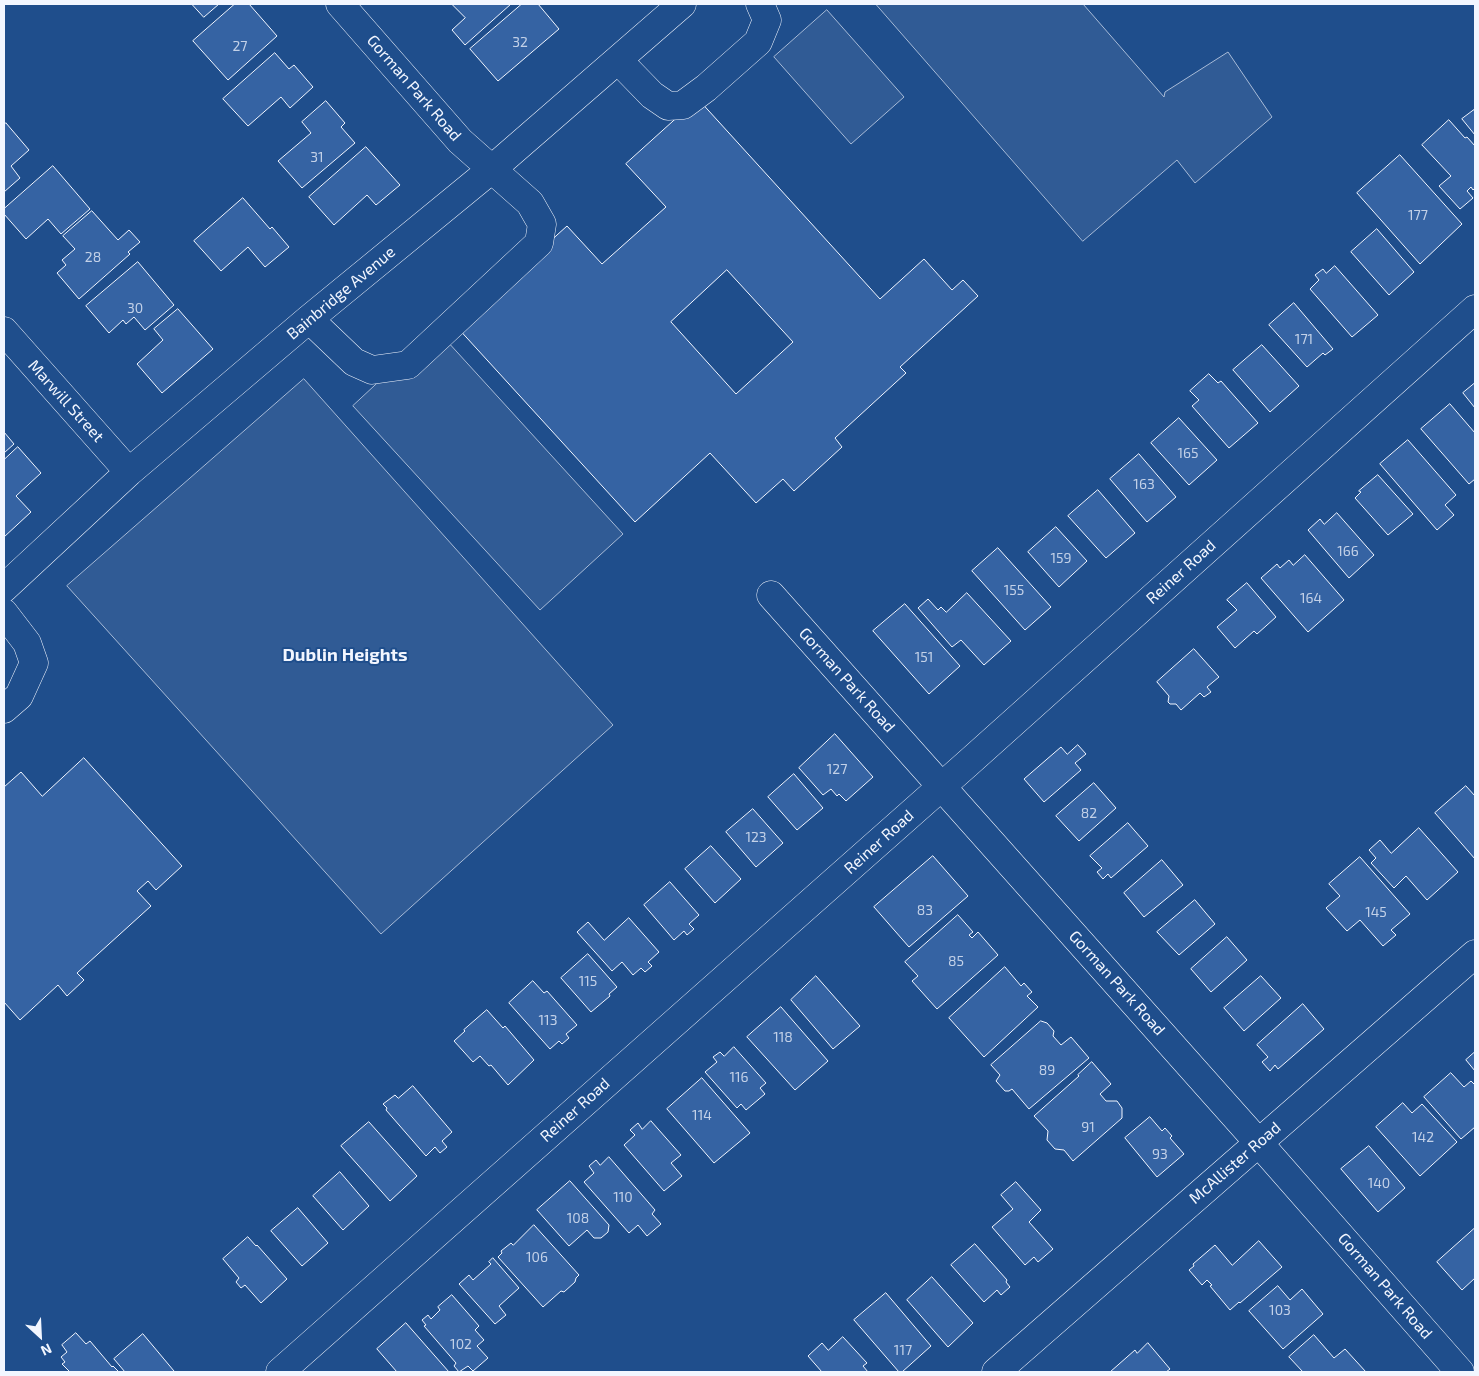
<!DOCTYPE html>
<html>
<head>
<meta charset="utf-8">
<style>
  body { margin:0 }
  #map { position:relative; width:1479px; height:1376px; overflow:hidden; background:#1f4e8c; font-family:"Exo 2",sans-serif }
  canvas { display:block }
  .frame { position:absolute; inset:0; border:5px solid #f2f6ff; pointer-events:none }
  .north { position:absolute; left:15px; top:1311px; width:50px; height:50px; -webkit-text-stroke:4px #1f4e8c; paint-order:stroke; rotate:155deg; font-size:14px; font-weight:700; line-height:20px; text-align:center; color:#f2f6ff }
  .north::after { content:''; display:block; margin:auto; width:18px; height:22px; background:#f2f6ff; clip-path:polygon(50% 0,100% 100%,50% 72%,0 100%) }
</style>
</head>
<body>
<div id="map">
<canvas width="1479" height="1376"></canvas>
<div class="frame"></div>
<div class="north">N</div>
</div>
<script>
const c = document.querySelector('canvas').getContext('2d');
c.lineJoin = 'round';
function fillPath(path, color) { c.fillStyle = color; c.fill(path, 'evenodd'); }
function trace(path, color, width, dash) { c.strokeStyle = color; c.lineWidth = width; c.lineCap = dash ? 'butt' : 'round'; c.setLineDash(dash || []); c.stroke(path); }
function label(font, color, halo, rows, align = 'center') {
  c.font = font + ' "Exo 2",sans-serif'; c.lineWidth = 4; c.setLineDash([]); c.textBaseline = 'middle'; c.strokeStyle = halo; c.fillStyle = color; for (const [text, x, y, turn = 0] of rows) {
    c.save(); c.translate(x, y); c.rotate((+turn || 0) * Math.PI / 180); c.textAlign = isNaN(turn) ? turn : align; if (halo) c.strokeText(text, 0, 0); c.fillText(text, 0, 0); c.restore();
  }
}
const built = new Path2D(`
  M876 4H1083L1164 97 1165 92 1228 52 1272 117 1195 183 1177 160 1083 241Z
  M827 10 904 97 851 144 774 57Z
  M436 329 623 534 540 610 353 406Z
  M304 379 613 725 381 934 67 586Z`);
const building = new Path2D(`
  M192 4H219L204 17Z
  M235 4H249L277 36 228 80 193 41Z
  M452 4H511L465 45 452 30 465 18Z
  M522 4H538L559 29 498 81 470 49Z
  M275 53 289 69 294 65 313 87 290 108 281 97 248 126 223 99Z
  M698 99 880 299 924 259 952 290 963 280 978 296 900 367 906 373 835 438 842 447 794 491 783 479 756 503 710 453 635 522 456 326 567 226 602 264 666 207 626 164ZM727 270 793 342 736 394 671 322Z
  M326 101 345 123 341 127 355 143 302 188 278 161 311 133 302 122Z
  M1474 110 1475 112V135L1462 119Z
  M1449 120 1465 138 1467 137 1475 146V188L1473 190 1471 187 1467 191 1473 198 1460 209 1439 186 1451 176 1422 145Z
  M6 123 29 150 11 166 20 178 4 192V125Z
  M366 147 400 185 376 205 367 195 334 225 309 197Z
  M1400 155 1462 224 1420 264 1357 193Z
  M53 166 90 209 61 234 48 219 26 239 4 214V209Z
  M243 198 270 229 272 227 289 247 265 267 248 247 221 271 194 241Z
  M92 211 118 240 129 230 140 242 128 252 130 254 79 299 57 273 66 265 62 260 75 249 63 236Z
  M1377 229 1414 272 1389 295 1351 252Z
  M138 262 174 305 145 330 134 317 126 324 123 320 109 333 86 306Z
  M1335 266 1378 315 1352 337 1310 289 1319 280 1315 275 1323 269 1326 273Z
  M1294 303 1333 349 1325 355 1323 353 1307 367 1269 325Z
  M178 309 213 349 162 393 137 364 163 340 154 329Z
  M1262 345 1299 386 1270 412 1233 370Z
  M1209 374 1218 383 1221 381 1258 423 1229 448 1192 406 1199 400 1190 391Z
  M1475 383V408L1463 393Z
  M1450 404 1475 433V479L1469 484 1421 429Z
  M1179 418 1217 460 1189 485 1151 443Z
  M4 432 14 444 4 453Z
  M1408 440 1456 495 1445 505 1454 515 1437 530 1380 464Z
  M18 447 41 473 16 496 31 512 4 537V460Z
  M1139 454 1176 497 1147 522 1110 479Z
  M1378 475 1413 514 1388 535 1355 498 1361 492 1359 491Z
  M1098 490 1135 533 1106 558 1068 516Z
  M1337 513 1374 555 1349 578 1308 530 1320 519 1324 524Z
  M1056 527 1087 561 1059 587 1028 552Z
  M998 548 1051 607 1025 630 972 571Z
  M1305 555 1344 600 1308 632 1261 578 1277 564 1280 568 1289 560 1293 565Z
  M1247 583 1276 617 1257 634 1254 631 1235 648 1217 627 1237 610 1227 600Z
  M967 593 1011 641 984 665 961 640 952 647 918 608 928 599 938 610 941 607 946 612Z
  M905 604 960 666 929 694 873 631Z
  M1194 649 1219 677 1207 687 1211 692 1204 697 1200 693 1181 710 1176 704H1170L1168 702 1169 696 1157 682Z
  M835 734 873 777 846 801 839 794 837 796 831 789 823 795 799 768Z
  M1078 745 1086 754 1075 763 1081 770 1044 802 1024 779 1061 747 1067 754Z
  M84 758 182 866 156 890 148 881 137 891 151 906 77 973 84 980 67 996 58 985 20 1020 4 1002V787L21 772 42 796Z
  M794 774 823 808 797 830 768 797Z
  M1094 783 1116 808 1079 841 1056 816Z
  M1466 786 1475 796V859L1435 813Z
  M753 809 783 843 756 867 726 832Z
  M1128 823 1148 846 1111 878 1108 874 1103 879 1097 872 1102 868 1090 856Z
  M1419 828 1458 872 1427 900 1406 876 1394 888 1371 863 1376 858 1369 850 1380 840 1391 853Z
  M711 846 741 879 715 903 685 869Z
  M933 856 968 896 909 947 874 907Z
  M1360 857 1410 914 1391 930 1396 935 1383 946 1360 920 1347 931 1326 908 1340 896 1329 884Z
  M1162 860 1183 885 1144 917 1124 893Z
  M670 882 699 915 689 924 694 929 687 935 684 931 674 940 644 905Z
  M1195 900 1215 924 1179 955 1157 932Z
  M958 915 973 932 969 935 972 938 978 932 998 955 937 1009 912 981 918 976 905 962Z
  M629 918 659 952 648 962 652 966 645 972 641 968 633 975 622 962 612 971 577 932 588 922 604 940Z
  M1227 937 1247 960 1211 992 1191 969Z
  M588 954 617 987 609 994 610 996 591 1012 561 978Z
  M1005 967 1021 986 1024 983 1032 992 1027 996 1038 1007 984 1057 949 1018Z
  M816 976 860 1026 833 1049 791 1000Z
  M1261 976 1281 998 1244 1031 1224 1008Z
  M533 981 544 993 547 991 577 1025 566 1034 569 1038 562 1044 559 1041 550 1049 509 1003Z
  M1303 1004 1324 1029 1278 1069 1275 1065 1270 1071 1262 1062 1268 1057 1257 1045Z
  M781 1007 828 1061 795 1090 747 1037Z
  M487 1010 503 1028 505 1026 534 1060 508 1085 491 1065 489 1066 480 1056 473 1062 454 1041 465 1031 464 1030Z
  M1041 1021 1047 1023 1054 1031 1053 1036 1061 1045 1071 1037 1089 1058 1029 1109 1012 1089 1009 1091H1005L996 1081 1000 1075 991 1065Z
  M734 1047 766 1083 760 1088 765 1094 746 1110 741 1104 737 1108 705 1072 717 1062 713 1057 720 1052 724 1056Z
  M1475 1052V1071L1466 1060Z
  M1092 1062 1111 1084 1100 1094 1106 1101H1117L1122 1108V1118L1073 1161 1064 1150 1055 1149 1047 1140 1048 1131 1034 1116 1079 1076 1078 1075Z
  M1451 1073 1464 1087 1471 1081 1475 1085V1127L1461 1139 1424 1097Z
  M702 1078 750 1133 714 1163 667 1109Z
  M413 1086 452 1132 442 1141 447 1147 440 1153 435 1147 426 1156 386 1110 387 1108 383 1104 395 1095 398 1098Z
  M1403 1103 1412 1113 1422 1104 1457 1142 1420 1176 1376 1127Z
  M1150 1117 1162 1131 1165 1128 1172 1136 1170 1138 1184 1154 1157 1177 1125 1138Z
  M651 1121 681 1155 671 1163 682 1176 664 1191 624 1145 635 1135 630 1130 638 1123 642 1129Z
  M369 1122 417 1176 390 1201 341 1146Z
  M1369 1146 1405 1188 1378 1212 1341 1169Z
  M609 1157 655 1210 652 1214 661 1224 647 1236 638 1225 629 1233 584 1182 594 1173 589 1166 596 1160 600 1165Z
  M340 1172 369 1206 343 1230 313 1196Z
  M570 1181 609 1225 608 1232 601 1238H594L587 1230 569 1246 537 1210Z
  M1016 1182 1041 1210 1029 1222 1053 1249 1038 1262 1034 1257 1025 1265 992 1227 1013 1209 1001 1195Z
  M298 1208 328 1243 302 1266 271 1231Z
  M534 1225 579 1275 576 1278 575 1282 564 1292 561 1291 543 1307 498 1257 502 1253 501 1251 511 1243 513 1245Z
  M1475 1228V1278L1462 1290 1437 1262Z
  M248 1237 256 1246 257 1245 287 1279 261 1303 245 1285 241 1288 236 1282 239 1278 223 1259Z
  M1259 1241 1282 1267 1240 1303 1239 1302 1230 1310 1210 1286 1212 1285 1207 1280 1202 1285 1189 1270 1194 1266 1193 1264 1215 1245 1232 1265Z
  M975 1244 1007 1280 1006 1282 1010 1287 1001 1295 997 1290 984 1302 951 1265Z
  M493 1258 519 1288 499 1306 506 1315 495 1324 459 1284 469 1275 473 1280 491 1264 489 1262Z
  M932 1277 973 1323 948 1347 907 1300Z
  M1278 1286 1290 1300 1302 1289 1323 1314 1283 1349 1249 1311Z
  M886 1293 931 1346 902 1372H899L854 1320Z
  M452 1295 479 1326 475 1330 484 1340 477 1346 488 1358 473 1371 468 1366 459 1372 454 1366 456 1363 424 1326 426 1325 422 1320 428 1315 431 1319 440 1310 438 1307Z
  M406 1323 449 1372H397L377 1349Z
  M76 1333 86 1344 90 1341 112 1367 113 1366 119 1372H70L62 1364 65 1362 61 1357 67 1352 62 1345Z
  M143 1334 174 1371 172 1372H125L114 1359Z
  M1314 1335 1334 1358 1345 1349 1366 1372H1303L1289 1357Z
  M843 1337 867 1363 863 1366 868 1372H822L808 1356 822 1343 828 1350Z
  M1148 1343 1170 1369 1166 1372H1110L1135 1350 1137 1353Z`);
const minor = new Path2D(`
  M618 60 652 95 668 106 683 105 706 88 758 42 767 20 760 4
  M309 319 354 362 372 370 408 365 539 243 542 224 530 203 460 141 340 4
  M4 331 129 472
  M4 588 129 472 309 319 492 169 682 4
  M771 595 1258 1142 1460 1372
  M4 613 27 643 34 663 19 696 4 709
  M280 1372 967 764 1475 309
  M996 1372 1475 954`);
const numberNames = [
  ["32",520,42],
  ["27",240,46],
  ["31",317,157],
  ["177",1418,215],
  ["28",93,257],
  ["30",135,308],
  ["171",1304,339],
  ["165",1188,453],
  ["163",1144,484],
  ["166",1348,551],
  ["159",1061,558],
  ["155",1014,590],
  ["164",1311,598],
  ["151",924,657],
  ["127",837,769],
  ["82",1089,813],
  ["123",756,837],
  ["83",925,910],
  ["145",1376,912],
  ["85",956,961],
  ["115",588,981],
  ["113",548,1020],
  ["118",783,1037],
  ["89",1047,1070],
  ["116",739,1077],
  ["114",702,1115],
  ["91",1088,1127],
  ["142",1423,1137],
  ["93",1160,1154],
  ["140",1379,1183],
  ["110",623,1197],
  ["108",578,1218],
  ["106",537,1257],
  ["103",1280,1310],
  ["102",461,1344],
  ["117",903,1350]
];
const streetNames = [
  ["Gorman Park Road",414,88,49],
  ["Bainbridge Avenue",341,293,-40],
  ["Marwill Street",66,401,48],
  ["Reiner Road",1181,572,-42],
  ["Gorman Park Road",847,680,48],
  ["Reiner Road",879,842,-42],
  ["Gorman Park Road",1117,983,48],
  ["Reiner Road",575,1110,-42],
  ["McAllister Road",1235,1163,-41],
  ["Gorman Park Road",1385,1286,49]
];
const neighbourhoodNames = [
  ["Dublin Heights",345,655]
];
fillPath(built, '#305b95');
trace(built, '#a8bbd7', 1);
fillPath(building, '#3563a3');
trace(building, '#f2f6ff', 1);
trace(minor, '#f2f6ff', 29);
trace(minor, '#1f4e8c', 28);
label('14px', '#c3d1e8', null, numberNames);
label('16px', '#f2f6ff', '#1f4e8c', streetNames);
label('bold 18px', '#f2f6ff', '#1f4e8c', neighbourhoodNames);
</script>
</body>
</html>
